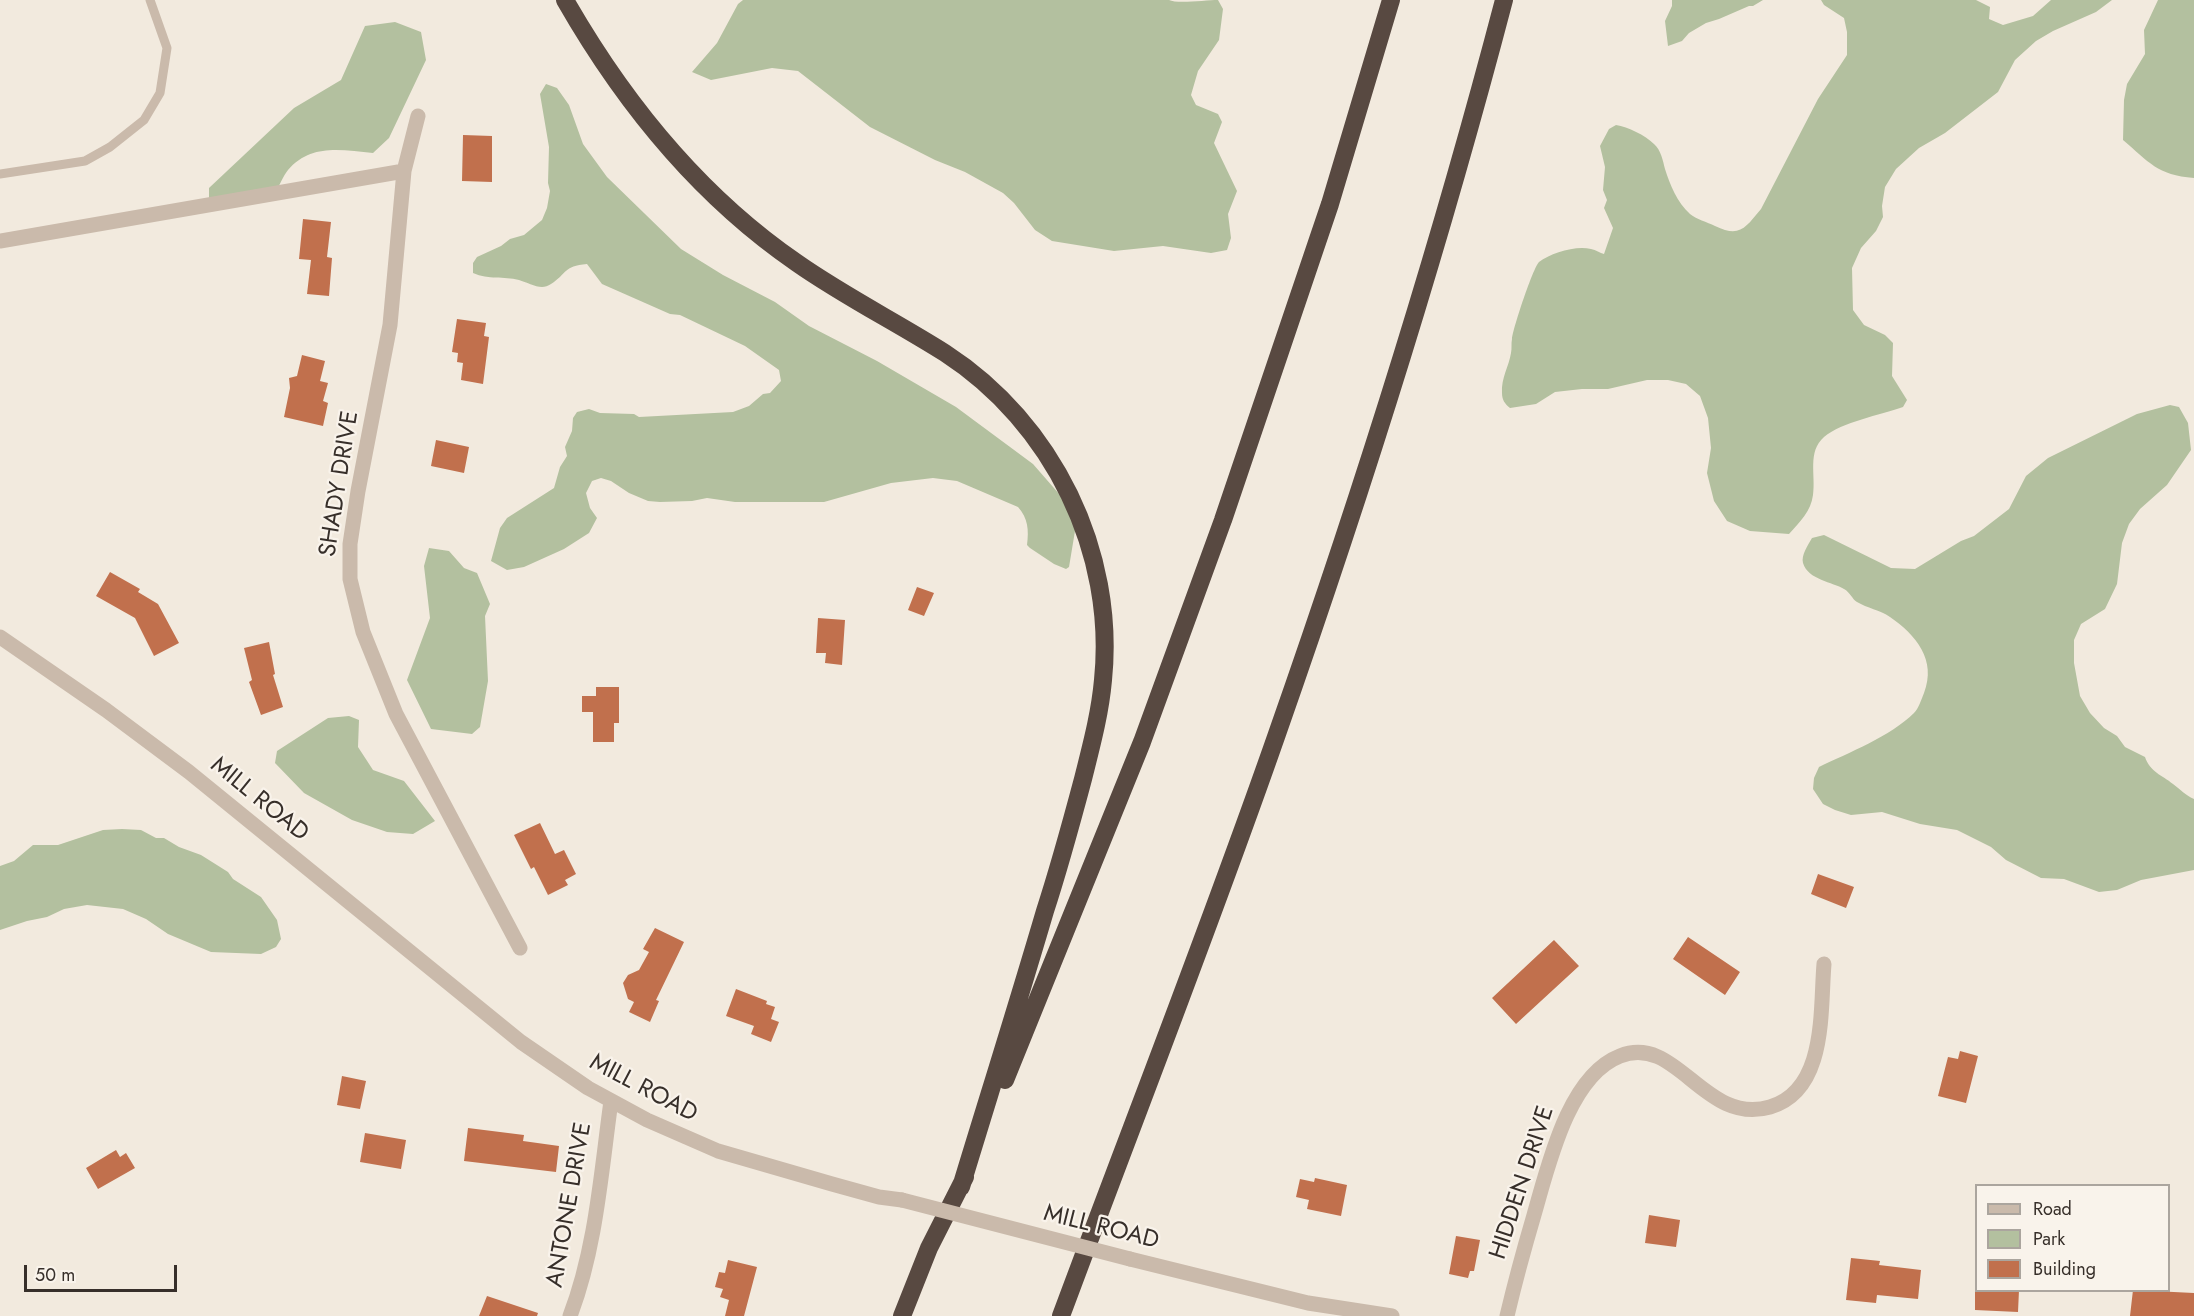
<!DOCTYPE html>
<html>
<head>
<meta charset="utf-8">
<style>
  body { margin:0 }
  #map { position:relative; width:2194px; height:1316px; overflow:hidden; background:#f2eade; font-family:Jost,sans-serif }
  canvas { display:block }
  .legend { position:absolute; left:1975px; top:1184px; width:195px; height:108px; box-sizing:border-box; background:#f9f3eb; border:2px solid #aba59e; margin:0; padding:8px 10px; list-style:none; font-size:18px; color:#372f2a }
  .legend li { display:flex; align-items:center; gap:12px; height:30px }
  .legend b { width:30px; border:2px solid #aba59e }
  .scale { position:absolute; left:24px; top:1265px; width:153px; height:27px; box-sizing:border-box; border:3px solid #372f2a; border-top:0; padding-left:8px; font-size:18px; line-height:21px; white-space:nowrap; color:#372f2a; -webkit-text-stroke:4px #f9f3eb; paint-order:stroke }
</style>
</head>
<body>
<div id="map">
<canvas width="2194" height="1316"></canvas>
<ul class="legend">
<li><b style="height:8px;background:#cabaab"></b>Road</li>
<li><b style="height:16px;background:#b3c09f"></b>Park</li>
<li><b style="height:16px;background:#c1704d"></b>Building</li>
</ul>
<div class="scale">50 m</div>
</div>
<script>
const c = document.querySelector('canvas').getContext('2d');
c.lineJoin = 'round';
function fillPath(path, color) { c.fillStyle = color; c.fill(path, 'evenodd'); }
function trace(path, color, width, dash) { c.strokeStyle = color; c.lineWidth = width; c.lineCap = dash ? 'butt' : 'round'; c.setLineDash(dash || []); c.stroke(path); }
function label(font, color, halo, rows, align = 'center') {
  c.font = font + ' Jost,sans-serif'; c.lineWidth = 4.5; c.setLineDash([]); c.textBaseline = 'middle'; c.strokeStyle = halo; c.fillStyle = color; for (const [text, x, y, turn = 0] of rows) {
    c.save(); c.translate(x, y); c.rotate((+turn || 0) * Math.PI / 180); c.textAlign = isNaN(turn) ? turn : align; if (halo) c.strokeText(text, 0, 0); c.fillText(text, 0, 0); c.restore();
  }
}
const green = new Path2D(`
  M743 0H1169C1177 4 1206 0 1218 0L1223 9 1219 40 1198 71 1191 95 1196 105 1218 114 1222 122 1214 143 1237 191 1228 214 1231 238 1227 250 1211 253 1163 246 1114 251 1052 241 1035 230 1014 203 1003 193 965 172 935 160 870 127 798 71 772 68 711 80 692 72 717 43 738 4Z
  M1672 0H1763L1753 6H1749L1719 19 1706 23 1689 33 1682 41 1668 46 1665 21 1672 6Z
  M1821 0H1976L1990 7 1989 19 2003 25 2033 16 2051 0H2112L2096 12 2053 31 2036 41 2015 60 1998 92 1945 133 1919 148 1896 169 1885 187 1882 206 1883 217 1876 231 1861 248 1852 268 1853 310 1864 325 1885 335 1893 343 1892 376 1907 400 1903 407C1880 415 1842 422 1824 437 1807 452 1816 475 1813 495 1811 511 1800 522 1789 534L1750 531 1727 521 1714 501 1707 473 1711 448 1708 418 1700 396 1686 384 1668 380H1647L1608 389H1582L1555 392 1536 404 1510 408C1505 404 1502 400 1502 393 1501 378 1509 366 1511 353 1512 348 1511 344 1512 339 1513 328 1533 268 1539 262 1551 253 1576 245 1591 249 1596 250 1600 253 1604 254L1613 228 1604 208 1607 200 1603 190 1605 167 1600 146 1609 129 1616 125C1628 127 1645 135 1654 144 1661 150 1663 161 1665 169 1670 185 1677 202 1690 214 1696 219 1707 222 1715 226 1740 238 1745 228 1761 209L1818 99 1847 55V32L1844 18 1824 5Z
  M2158 0H2194V178C2157 175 2149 162 2123 140L2124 100 2127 84 2145 54 2144 30Z
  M395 22 421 32 426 60 389 138 373 153C342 150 311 143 288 170 283 176 280 185 276 191L209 199V188L294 108 341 80 365 26Z
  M546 84 557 88 569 105 583 144 607 177 681 249 723 275 775 302 809 326 877 361 956 407 1033 464 1067 503 1076 525 1069 567 1066 569 1054 564 1030 548 1027 545C1029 530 1028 518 1018 507L957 481 933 478 891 483 824 502H735L707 498 692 501 660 502 648 501 629 493 611 481 601 478 592 481 586 493 590 508 597 518 589 533 564 549 524 567 507 570 491 561 500 528 507 518 554 488 560 467 567 456 565 447 572 431 573 418 577 412 589 409 600 413 634 414 639 417 733 412 749 406 763 394 770 393 781 381 779 370 745 346 680 315 670 314 602 284 587 264C563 266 567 274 551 284 548 286 545 287 542 287 535 287 526 282 519 280 503 276 489 280 473 273V263L477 257 501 246 510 239 524 235 542 220 547 208 550 191 548 183 549 147 540 94Z
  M2170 405 2179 407 2188 423 2191 450 2167 485 2140 509 2129 524 2122 543 2117 584 2105 609 2081 624 2074 640V663L2080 696 2090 713 2104 728 2117 736 2125 747 2145 757C2150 772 2162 775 2173 784 2181 790 2185 795 2194 799V870L2141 880 2117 890 2099 892 2064 879 2041 878 2006 860 1991 847 1957 830 1920 824 1882 812 1851 815 1835 810 1823 804 1813 789 1814 778 1819 767C1848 753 1891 736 1914 713 1919 708 1921 700 1924 693 1937 660 1916 635 1890 617 1880 610 1867 608 1857 602 1852 599 1850 592 1844 589 1833 582 1808 580 1803 563 1801 555 1808 545 1812 538L1824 535 1891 568 1915 569 1961 541 1974 536 2009 509 2026 476 2048 458 2137 414Z
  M429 548 449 551 464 568 477 573 490 604 485 616 488 681 480 727 472 734 431 729 407 680 430 618 424 566Z
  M349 716 359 720 358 747 373 770 404 781 435 821 413 834 387 832 352 820 304 793 275 763 277 751 328 718Z
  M122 829 141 830 156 838H164L179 847 201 855 228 872 233 879 261 897 277 920 281 939 276 947 261 954 211 952 168 934 146 919 123 909 87 905 64 909 47 917 27 921 0 930V866L14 861 33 845H58L103 830Z`);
const building = new Path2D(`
  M463 135 492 136V182L462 181Z
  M303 219 331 222 327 257 332 258 329 296 307 294 311 260 299 259Z
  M457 319 486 323 484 336 489 337 483 384 461 380 463 363 457 362 458 353 452 352Z
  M302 355 325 361 320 381 328 383 323 401 328 403 323 426 284 417 290 388 289 378 297 376Z
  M436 440 469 447 464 473 431 466Z
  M110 572 140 589 138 592 158 604 179 643 154 656 135 618 96 596Z
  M917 587 934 593 924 616 908 610Z
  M818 618 845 620 842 665 825 663 826 653H816Z
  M269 642 275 674 273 675 283 707 261 715 249 682 252 680 244 648Z
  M596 687H619V723H614V742H593V712H582V696H596Z
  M540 823 555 854 564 850 576 874 565 880 568 885 548 895 534 867 531 869 514 835Z
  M1818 874 1854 887 1846 908 1811 894Z
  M655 928 684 942 656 1000 659 1001 650 1022 629 1012 634 1002 628 999 623 983 628 975 639 970 649 952 643 949Z
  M1688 937 1740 972 1725 995 1673 959Z
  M1554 940 1579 966 1516 1024 1492 998Z
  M736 989 767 1001 766 1004 775 1007 771 1019 779 1022 771 1042 751 1034 754 1026 726 1016Z
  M1960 1051 1978 1056 1966 1103 1938 1096 1948 1057 1958 1059Z
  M342 1076 366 1081 360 1109 337 1105Z
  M468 1128 524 1135 523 1141 559 1146 556 1172 464 1161Z
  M365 1133 406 1140 401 1169 360 1162Z
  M116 1150 120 1157 126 1153 135 1168 98 1189 86 1168Z
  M1315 1178 1347 1185 1341 1216 1307 1209 1309 1200 1296 1197 1300 1179 1314 1182Z
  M1649 1215 1680 1220 1676 1247 1645 1243Z
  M1456 1236 1480 1240 1474 1271H1470L1468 1278 1449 1274Z
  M1851 1258 1880 1261 1879 1265 1921 1270 1918 1299 1877 1295 1876 1303 1846 1300Z
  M728 1260 757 1267 744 1316H725L729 1300 720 1297 723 1289 715 1287 719 1272 725 1273Z
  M1975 1290H2019L2018 1312 1975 1310Z
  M2133 1290 2194 1293V1316H2130Z
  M487 1296 538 1313 537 1316H479Z`);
const lane = new Path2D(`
  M0 174 85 161 110 147 144 120 160 93 167 48 150 0`);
const street = new Path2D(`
  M418 116 404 171 390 325 358 491 350 544V579L363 632 396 714 520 948
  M0 241 404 171
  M0 637 106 710 189 772 521 1042 588 1088 647 1120 718 1151 832 1184 879 1197 902 1200
  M1130 1259 1308 1303 1392 1316
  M570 1316C596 1248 601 1173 611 1101
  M1507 1316C1515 1282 1524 1249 1534 1215 1548 1167 1568 1076 1620 1056 1677 1033 1704 1126 1770 1107 1827 1090 1820 1011 1824 964`);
const highway = new Path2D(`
  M565 0C624 103 698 195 797 263 844 296 896 322 945 353 1053 423 1116 552 1103 680 1100 714 1091 747 1083 779 1071 824 1059 868 1045 911 1018 1003 989 1095 961 1187
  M1005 1080 1142 742 1223 520 1330 204 1391 0
  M902 1316 929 1248 965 1177
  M1061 1316C1133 1122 1209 929 1277 734 1362 492 1439 248 1504 0`);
const streetBridge = new Path2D(`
  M902 1200 1130 1259`);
const streetNames = [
  ["SHADY DRIVE",340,484,-81],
  ["MILL ROAD",259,800,39],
  ["MILL ROAD",643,1089,28],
  ["HIDDEN DRIVE",1523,1183,-72],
  ["ANTONE DRIVE",570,1205,-80],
  ["MILL ROAD",1101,1228,14]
];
fillPath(green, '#b3c09f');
fillPath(building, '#c1704d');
trace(lane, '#cabaab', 9);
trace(street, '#cabaab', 15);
trace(highway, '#584941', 18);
trace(streetBridge, '#cabaab', 15);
label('24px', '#372f2a', '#f9f3eb', streetNames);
</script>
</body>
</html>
